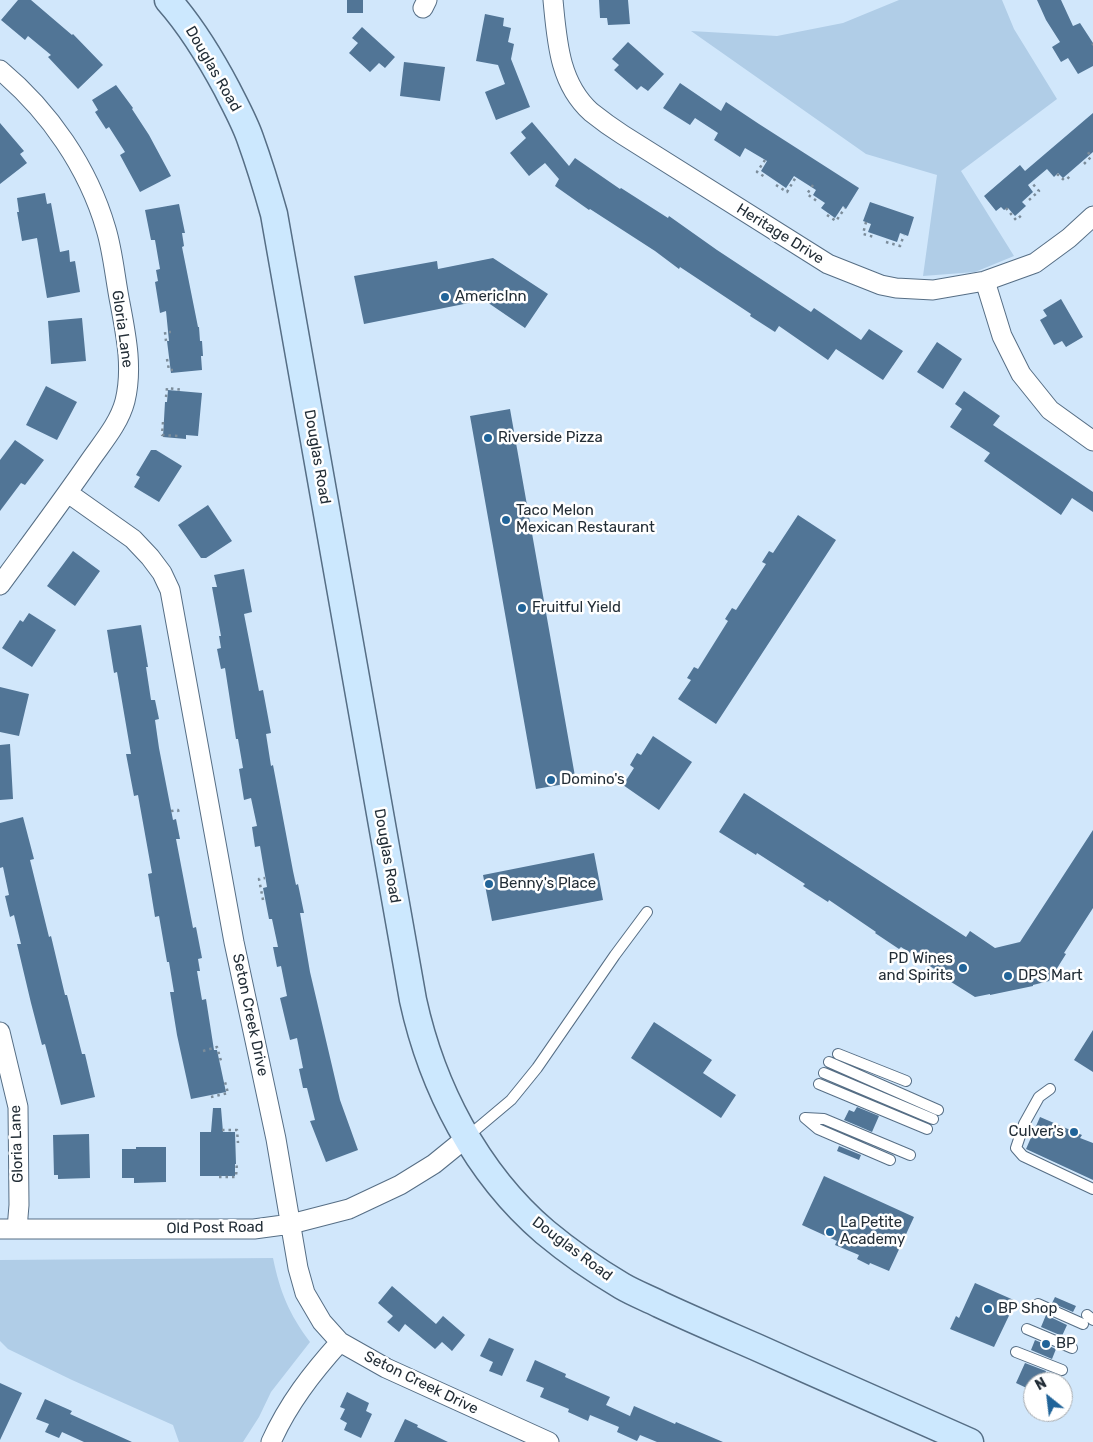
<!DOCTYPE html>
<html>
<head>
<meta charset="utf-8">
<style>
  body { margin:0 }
  #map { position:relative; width:1093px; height:1442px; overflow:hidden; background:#d1e7fb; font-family:Rubik,sans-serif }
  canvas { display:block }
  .north { position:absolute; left:1023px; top:1372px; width:50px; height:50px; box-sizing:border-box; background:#fff; border:1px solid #a7abaf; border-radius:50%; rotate:331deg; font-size:14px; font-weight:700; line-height:20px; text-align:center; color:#232e37 }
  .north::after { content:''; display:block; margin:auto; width:18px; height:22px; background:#216499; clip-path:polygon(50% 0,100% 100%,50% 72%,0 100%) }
</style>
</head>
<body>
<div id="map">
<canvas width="1093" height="1442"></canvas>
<div class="north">N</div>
</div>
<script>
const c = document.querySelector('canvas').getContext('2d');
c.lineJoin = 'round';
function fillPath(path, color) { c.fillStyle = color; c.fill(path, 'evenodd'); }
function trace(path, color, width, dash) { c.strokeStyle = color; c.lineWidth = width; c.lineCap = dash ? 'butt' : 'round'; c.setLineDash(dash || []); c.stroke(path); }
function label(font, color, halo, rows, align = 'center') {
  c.font = font + ' Rubik,sans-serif'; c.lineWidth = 5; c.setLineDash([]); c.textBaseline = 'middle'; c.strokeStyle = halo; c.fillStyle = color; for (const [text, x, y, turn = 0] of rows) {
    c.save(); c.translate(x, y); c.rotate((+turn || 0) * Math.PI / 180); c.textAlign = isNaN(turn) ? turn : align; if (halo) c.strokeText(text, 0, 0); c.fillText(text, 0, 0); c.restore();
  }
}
const green = new Path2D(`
  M899 0H1002L1014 29 1057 99 961 171 1014 256 975 272 923 276 937 175 866 154 691 31 777 36 843 23Z
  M273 1258C280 1292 289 1314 310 1342L271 1392 259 1417 243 1442H179L173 1425 72 1380 8 1349 0 1341V1260Z`);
const building = new Path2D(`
  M18 0H31L72 35 73 34 103 65 78 89 48 57 51 55 28 36 25 40 1 20Z
  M347 0H363V13H347Z
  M599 0H628L630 24 608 25 607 18H600Z
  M1037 0H1061L1073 26 1080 23 1093 43V66L1078 74 1068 58 1061 62 1052 47 1060 42 1046 20Z
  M485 14 504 18 503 26 511 28 508 42 514 44 511 59 530 107 496 120 485 92 505 84 498 65 476 61Z
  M362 27 395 57 385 68 379 63 370 72 349 53 358 43 352 38Z
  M628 42 664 74 648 91 641 86 637 90 614 70 619 65 612 59Z
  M404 62 445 67 440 101 400 96Z
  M680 83 721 111 726 102 759 124 859 188 846 209 843 206 835 218 821 208 825 203 813 195 816 190 794 176 786 188 761 171 767 161 745 148 740 157 714 140 718 133 695 118 690 125 663 108Z
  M116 85 133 108 132 109 149 135 171 176 140 192 120 155 125 152 109 127 106 129 95 112 98 110 92 100Z
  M1093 113V152L1063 178 1058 173 1054 177 1047 169 1028 185 1033 192 1022 202 1026 206 1015 216 1008 208 1004 210 1001 207 996 211 984 196 1020 165 1025 171Z
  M532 122 569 166 575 158 620 189 621 188 668 218 669 216 717 250 811 312 814 308 861 340 869 329 903 351 883 380 836 349 828 360 779 326 775 332 750 316 751 314 680 267 679 269 655 251 590 209 589 210 555 186 559 179 545 163 529 176 510 153 526 138 521 132Z
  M0 123 24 151 20 154 27 163 0 184Z
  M45 193 47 204 51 203 60 252 69 250 70 262 75 261 80 292 47 298 37 238 22 241 17 212H19L17 198Z
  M870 202 914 217 908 236 900 233 897 242 868 232 871 224 863 221Z
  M179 204 185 233H182L184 246 182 247 198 327H199L200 341H202L203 356H201L202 370 171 373 167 341H169L166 311 160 313 155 282 158 281 156 270 160 269 155 240H151L145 210Z
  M493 258 548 294 525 328 484 300 364 324 354 276 437 261 438 269Z
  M1061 299 1083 337 1066 347 1062 341 1054 345 1040 320 1047 316 1043 310Z
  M82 318 86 361 51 364 48 321Z
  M937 342 962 359 943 389 917 372Z
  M46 386 77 402 57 440 26 425Z
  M168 390 202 393 198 436 186 435V439L163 437 165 402H167Z
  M964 391 1000 416 993 425 1093 492V512L1072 498 1061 515 984 461 990 453 950 427 962 409 955 404Z
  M510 409 576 782 536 789 470 416Z
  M15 440 44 460 25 485 21 483 0 511V460Z
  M151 450H156L182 466 159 502 134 487 140 477 136 475Z
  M208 505 232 541 206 558H201L178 525Z
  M798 515 836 540 716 724 678 699 691 680 687 678 694 667 698 669 728 621 725 619 732 608 736 610 766 564 762 562 769 551 773 553Z
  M73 551 100 571 75 606 47 586Z
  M244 569 252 612 244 614 259 691 263 690 271 733 266 734 271 766 273 765 293 871 296 885 298 884 304 913H300L310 972 340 1100 358 1150 326 1162 310 1121 315 1120 307 1088H303L299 1069 303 1068 297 1038 290 1040 280 998 287 996 281 966 277 967 273 947H278L272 919H269L263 888 267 887 262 858 260 846 255 847 252 827 257 826 251 798 244 800 239 769 243 768 238 739H236L225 668 221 669 217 649 221 648 219 636H221L212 587H217L214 575Z
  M29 613 56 630 32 667 2 648 20 620 23 622Z
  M141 625 148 667H146L151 700H155L159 719 155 720 159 748 173 820 176 819 180 839H176L193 928 196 927 202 958 198 959 200 971H197L202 1000 206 999 214 1050H217L226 1092 191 1099 177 1035 170 992H174L169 962H167L159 916 155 917 148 874 152 873 138 795 134 796 126 754H131L117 672 114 673 107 630Z
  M0 687 29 694 19 736 0 732Z
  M653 736 692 762 659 810 623 785 634 768 630 765 637 753 641 755Z
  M10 744 13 799 0 800V745Z
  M744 793 966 937 970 931 995 948 1020 942 1093 830V908L1064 953 1066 954 1049 981 1033 985V986L990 995V994L975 997 948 980V978L901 947 899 949 875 933 876 932 829 900 828 902 803 886 805 884 757 853 756 855 719 832Z
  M23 817 34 859 30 860 49 937 51 936 65 995H67L82 1054H85L95 1097 61 1105 45 1044 42 1045 31 1003 17 944H21L14 915 10 917 5 896 9 895 3 867 0 868V823Z
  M594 853 603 900 492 921 483 875Z
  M654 1022 712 1060 703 1073 736 1095 721 1118 631 1058Z
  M1093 1030V1072L1074 1060Z
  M857 1107 879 1116 872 1132 844 1120 849 1110 854 1112Z
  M213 1108H221L223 1132H235L236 1164H235V1176H200V1132H211Z
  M1040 1117 1082 1135 1080 1138 1093 1143V1180L1026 1149Z
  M89 1134 90 1178 58 1179V1175H54L53 1135Z
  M839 1146 861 1155 859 1160 837 1151Z
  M136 1147H166V1182L134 1183V1178H122V1149H136Z
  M824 1176 914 1217 889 1271 870 1263 869 1265 857 1259 859 1255 835 1245 837 1241 802 1225Z
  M975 1283 1016 1301 994 1347 950 1329 956 1316 959 1318Z
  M392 1286 436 1324 443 1316 465 1335 452 1351 442 1342 435 1349 405 1324 399 1332 387 1322 393 1316 378 1303Z
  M1055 1297 1076 1306 1073 1312 1052 1303Z
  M1046 1315 1067 1325 1062 1336 1041 1327Z
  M489 1338 514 1349 502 1376 489 1371 493 1362 480 1356Z
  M1035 1340 1056 1349 1052 1359 1031 1350Z
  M535 1360 566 1374 565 1377 610 1397 606 1405 630 1416 634 1406 675 1424 676 1422 723 1442H657L640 1435 637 1441 617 1432 619 1427 590 1415 588 1421 568 1412 569 1409 540 1397 544 1388 526 1381Z
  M1025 1363 1046 1371 1042 1382H1033V1391L1016 1383Z
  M0 1383 22 1393 0 1440Z
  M347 1392 369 1403 366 1411 372 1414 361 1438 344 1430 347 1423 340 1419 345 1409 340 1407Z
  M45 1399 72 1411 70 1414 132 1442H84L62 1432 59 1438 45 1432 49 1424 36 1419Z
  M405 1419 418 1425 417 1427 448 1442H394Z`);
const path = new Path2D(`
  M1092 45 1093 44
  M765 160 757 172 765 177
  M1084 164 1091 157 1086 149
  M1057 174 1064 180 1067 179 1072 174
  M776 185 787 192 796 177
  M813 185 807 194 818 202
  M1029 200 1039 191 1031 182
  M1006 208 1016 220 1023 214
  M827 215 836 221 845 208
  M866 222 863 234 874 237
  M886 242 900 246 904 235
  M166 341 165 332H171
  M167 359 169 370H173
  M166 397 167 388 183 390
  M163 422 162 435 179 436
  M171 811 178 810 179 813
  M263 900 259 879 265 878
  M203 1051 217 1047 221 1061
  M211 1097 228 1093 225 1082
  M222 1130H237L238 1143
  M219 1177H236L237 1162`);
const lane = new Path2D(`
  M838 1054 906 1081
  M829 1062 938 1110
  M824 1073 933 1119
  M819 1084 927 1129
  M1050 1089 1039 1097 1024 1124 1016 1148 1023 1156 1093 1189
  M805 1118 824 1119 910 1155
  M805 1118 818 1129 890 1160
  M467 1137 511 1100 537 1068 615 955 647 912
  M1038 1304 1083 1324
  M1087 1315 1093 1320
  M1027 1329 1072 1348
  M1016 1352 1062 1370`);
const street = new Path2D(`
  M553 0C557 41 559 83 591 112 601 120 612 128 623 135L828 264 881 285 896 288 933 290 985 281 1035 263 1069 238 1093 216
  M423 8 427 0
  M0 70C49 111 88 167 106 229 113 252 115 278 120 303 126 335 133 368 125 401 119 424 102 443 89 462 60 504 30 544 0 585
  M985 281 1002 336 1021 374 1050 410 1093 441
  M68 493 133 539 150 557 162 573 170 590 234 942 276 1139 298 1268 305 1293 322 1322 340 1342 386 1368 549 1442
  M0 1032 18 1107 19 1205 17 1229
  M0 1229H254L291 1224 349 1209 400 1185 434 1164 466 1138
  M271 1442C288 1404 312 1373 340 1342`);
const secondary = new Path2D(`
  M168 0C192 27 210 57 227 89 235 105 244 121 250 138 259 163 267 189 274 214L413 1000C432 1087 476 1173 545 1232 569 1252 595 1270 622 1286 634 1293 647 1298 659 1304 691 1319 724 1333 756 1347 827 1379 898 1410 970 1442`);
const markers = [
  [445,297,5,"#216499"],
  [488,438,5,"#216499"],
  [506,520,5,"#216499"],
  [522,608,5,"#216499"],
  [551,780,5,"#216499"],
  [489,884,5,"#216499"],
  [963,968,5,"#216499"],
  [1008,976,5,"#216499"],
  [1074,1132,5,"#216499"],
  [830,1232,5,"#216499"],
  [988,1309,5,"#216499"],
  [1046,1344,5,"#216499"]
];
const streetNames = [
  ["Douglas Road",213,69,60],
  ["Heritage Drive",780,234,32],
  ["Gloria Lane",122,329,82],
  ["Douglas Road",317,457,80],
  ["Douglas Road",387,856,80],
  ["Seton Creek Drive",250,1015,78],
  ["Gloria Lane",17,1144,-92],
  ["Old Post Road",215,1228,-1],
  ["Douglas Road",572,1249,37],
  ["Seton Creek Drive",421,1383,26]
];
const poiNames = [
  ["AmericInn",455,297],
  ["Riverside Pizza",498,438],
  ["Taco Melon",516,511],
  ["Mexican Restaurant",516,528],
  ["Fruitful Yield",532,608],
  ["Domino's",561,780],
  ["Benny's Place",499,884],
  ["PD Wines",953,959,"right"],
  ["and Spirits",953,976,"right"],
  ["DPS Mart",1018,976],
  ["Culver's",1064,1132,"right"],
  ["La Petite",840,1223],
  ["Academy",840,1240],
  ["BP Shop",998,1309],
  ["BP",1056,1344]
];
fillPath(green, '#b0cde7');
fillPath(building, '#517596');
trace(lane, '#566e85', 12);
trace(street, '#566e85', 21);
trace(secondary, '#566e85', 29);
trace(path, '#7b8c9a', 2.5, [2.5, 4]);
trace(lane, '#fff', 10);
trace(street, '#fff', 19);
trace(secondary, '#cce8fe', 26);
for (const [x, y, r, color] of markers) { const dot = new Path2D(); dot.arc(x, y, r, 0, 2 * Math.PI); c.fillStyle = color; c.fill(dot); trace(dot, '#fff', 2); }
label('15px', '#232e37', '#fff', streetNames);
label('15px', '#232e37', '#fff', poiNames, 'left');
</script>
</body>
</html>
